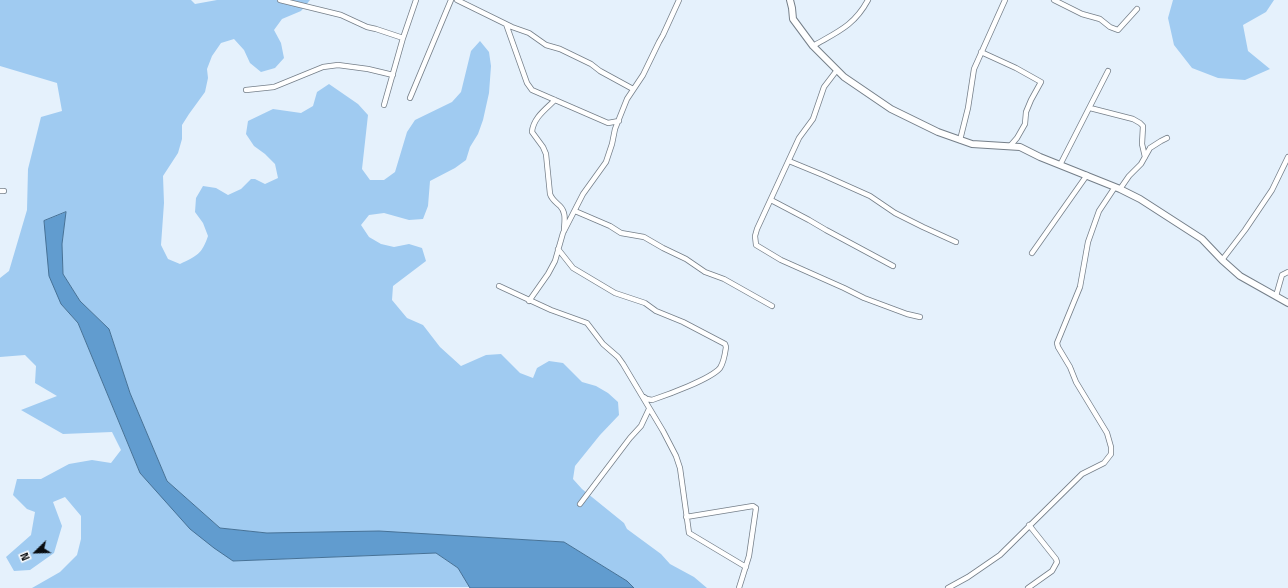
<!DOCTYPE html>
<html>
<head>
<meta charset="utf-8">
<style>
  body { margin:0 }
  #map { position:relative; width:1288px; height:588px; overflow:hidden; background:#e5f1fc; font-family:"Titillium Web",sans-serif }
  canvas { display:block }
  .north { position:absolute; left:16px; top:532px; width:40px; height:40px; -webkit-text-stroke:3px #fdfdfd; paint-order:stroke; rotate:247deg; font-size:11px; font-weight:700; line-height:16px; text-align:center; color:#080c10 }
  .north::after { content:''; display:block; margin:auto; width:14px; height:18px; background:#080c10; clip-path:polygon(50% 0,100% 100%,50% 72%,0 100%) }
</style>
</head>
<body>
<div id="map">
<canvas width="1288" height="588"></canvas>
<div class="north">N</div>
</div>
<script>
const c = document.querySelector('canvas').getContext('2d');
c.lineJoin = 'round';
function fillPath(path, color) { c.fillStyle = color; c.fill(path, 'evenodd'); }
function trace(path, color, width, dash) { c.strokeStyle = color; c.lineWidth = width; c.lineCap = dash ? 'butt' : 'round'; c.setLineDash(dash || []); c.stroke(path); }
const green = new Path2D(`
  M0 0H191L195 4 217 0H310L301 11 282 19 274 30 281 43 284 58 275 68 261 72 250 63 244 50 234 39 221 43 212 56 207 69 208 78 205 92 189 114 182 125V139L178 153 163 176 164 203 161 245 168 259 180 264C197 256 202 254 208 236L203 223 195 212 196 198 203 186 216 188 228 195 241 189 251 179H255L265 184 278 178 275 164 265 154 254 146 246 134 248 121 273 109 301 113 313 106 317 92 329 84 358 104 368 115 362 169 370 180H384L395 172 407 132 415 120 452 102 461 92 471 51 480 41 489 52 491 66 489 93 483 120 478 134 470 147 466 160 455 168 430 181 428 206 423 219 409 220 384 213 369 215 361 225 369 237 381 244 394 247 409 244 422 248 426 261 393 286 392 300 407 318 423 325 440 347 461 366 486 355 501 354 520 373 533 378 537 368 549 361 563 363 582 382 596 386 608 393 618 402 619 415 600 435 575 466 573 479 582 489 624 523 627 529 661 554 670 564 694 577 707 588H634L627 581 564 542 481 537 267 533 220 528 167 481 130 393 109 329 80 301 63 274 62 244 66 212 44 222 61 304 78 323 140 473 233 561 436 553 458 568 470 587 32 588 60 572 77 555 81 539V516L65 497 53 502 62 526 54 553 30 570 14 571 6 557 31 535 35 512 27 509 13 495 17 479H41L69 464 92 460 111 463 121 450 112 432 63 434 21 410 57 396 35 383 36 366 25 355 0 357V278L9 271 27 210 28 169 41 117 62 111 57 83 0 66Z
  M1173 0H1274L1266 12 1243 25 1248 51 1270 69 1245 80 1218 78 1192 68 1174 45 1168 18Z`);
const water = new Path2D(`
  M66 212 62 244 63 274 80 301 109 329 130 393 167 481 220 528 267 533 379 531 564 542 627 581 634 588H470L458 568 436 553 233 561 214 548 190 529 140 473 78 323 61 304 49 276 44 221Z`);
const minor = new Path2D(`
  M280 0 341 15 367 27 376 29 403 38
  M457 0 512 27 529 33 546 45 560 49 591 64 600 71 633 89
  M1054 0 1082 14 1100 19 1110 27 1118 30 1137 9
  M506 24 527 83 532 90 608 123 619 121
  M813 46C837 32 854 26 868 0
  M981 52 1016 68 1041 82 1031 100 1026 112 1025 124 1017 138 1010 146
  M837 70 824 87 813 119 799 138 757 229 755 236 756 245 781 260 844 288 864 298 907 314 920 317
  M246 90 274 87 323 67 338 65 368 69 393 75
  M410 98 451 0
  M555 100C546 109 533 118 532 132L543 147 546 154 550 194C552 200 556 202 560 206 567 213 564 223 564 231
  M384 105 403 38 416 0
  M1090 108 1133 119 1140 123 1143 126 1142 144 1145 157
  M960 140 968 108 974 69 1005 0
  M789 161 823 175 870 196 895 213 923 227 956 242
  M1060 165 1108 71
  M1120 189 1129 176 1141 164 1150 148 1161 141 1167 138
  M0 191H4
  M771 200 809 220 826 230 893 266
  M575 211 610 226 621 233 644 237 663 248 686 259 705 272 724 279 772 306
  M558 249 573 268 615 293 645 303 656 311 683 322 725 344 726 347C725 354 724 362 720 368 711 379 667 395 652 400L647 399 644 397
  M1032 253 1087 175
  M1222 260 1245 230 1272 190 1288 157
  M499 286 551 310 587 323 603 344 618 357 623 364 663 431 676 456 680 468 689 533 746 567
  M1276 296 1282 275 1288 272
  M529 301 548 274 555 261 563 233 583 194 606 162 612 144 615 129 627 99 643 75 659 42 663 35 679 0
  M580 504 630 438 641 426 649 409
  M686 517 753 506 756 508 749 556 739 588
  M948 588 968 577 1000 555 1082 474 1104 463 1111 454V447L1107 433 1076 382 1070 367 1058 347 1057 343 1080 287 1088 242 1099 211 1115 187
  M1028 588 1052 571 1057 562 1056 559 1029 525`);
const secondary = new Path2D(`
  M790 0 792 8 793 19 813 46 844 77 891 109 938 132 972 144 1020 147 1040 157 1120 189 1140 199 1202 239 1222 260 1240 276 1288 303`);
fillPath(green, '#a0cbf1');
fillPath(water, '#619ccf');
trace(water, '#467196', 1);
trace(minor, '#757f89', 6);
trace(secondary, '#757f89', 8);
trace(minor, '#fff', 4.5);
trace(secondary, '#fff', 6);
</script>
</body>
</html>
